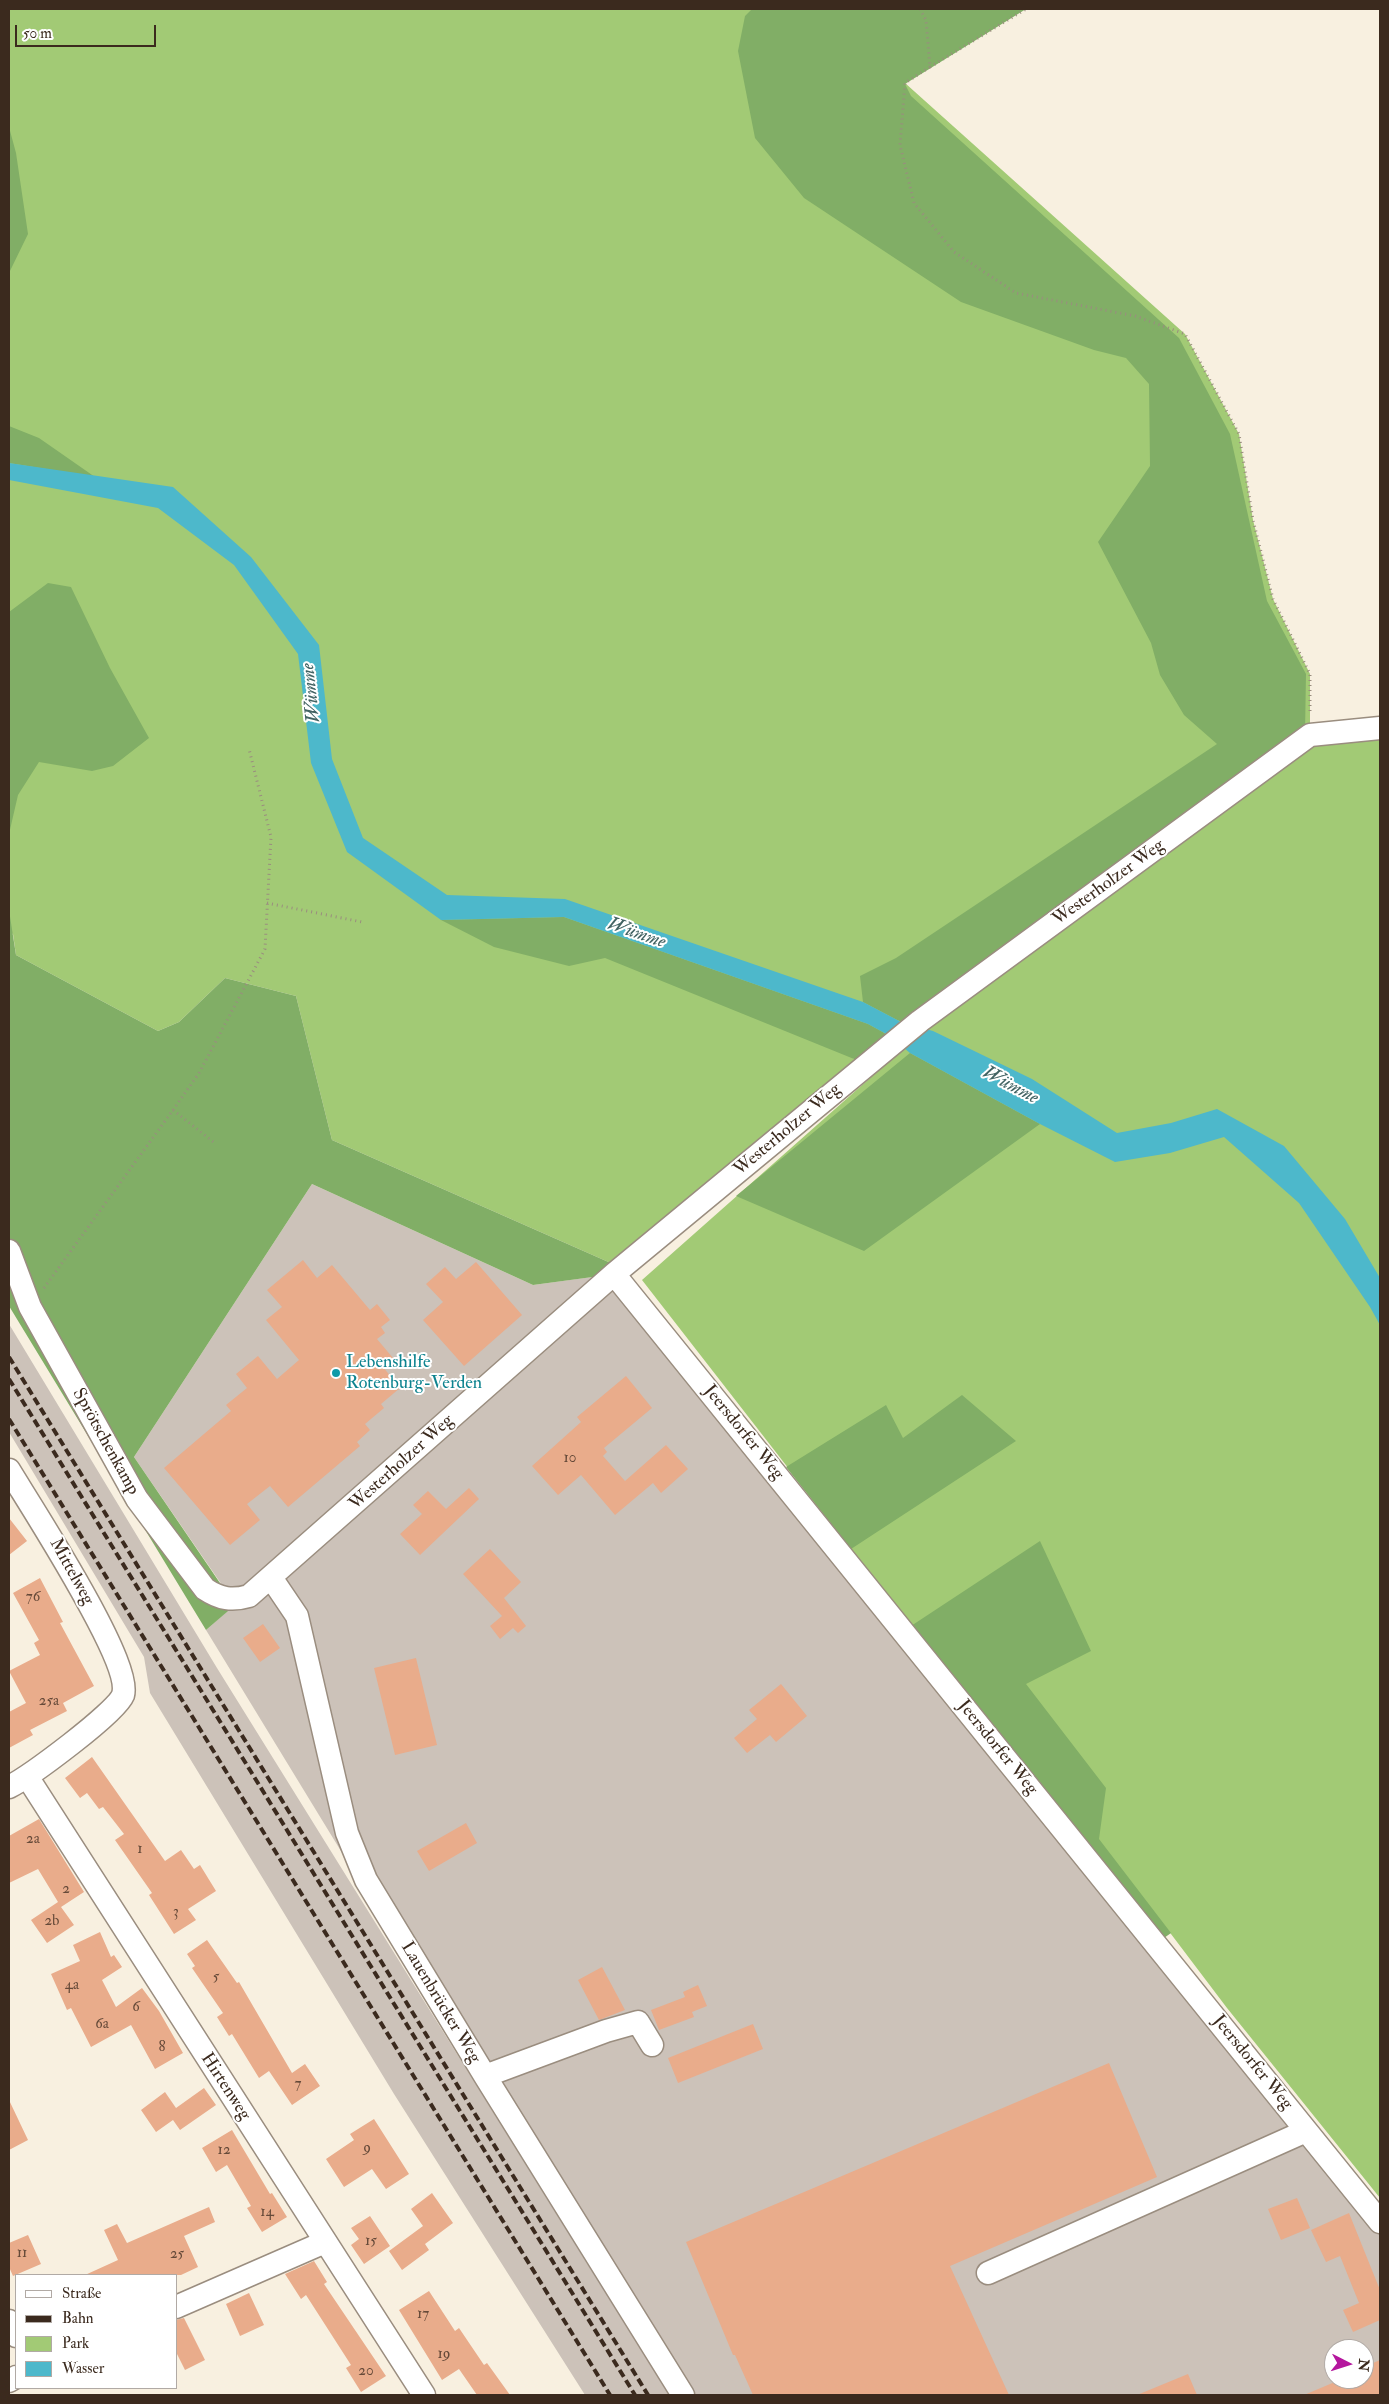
<!DOCTYPE html>
<html>
<head>
<meta charset="utf-8">
<style>
  body { margin:0 }
  #map { position:relative; width:1389px; height:2404px; overflow:hidden; background:#f8f0e0; font-family:"IM FELL Double Pica",serif }
  canvas { display:block }
  .frame { position:absolute; inset:0; border:10px solid #3b2a1e; pointer-events:none }
  .legend { position:absolute; left:15px; top:2274px; width:162px; height:115px; box-sizing:border-box; background:#fff; border:1px solid #b1aaa5; margin:0; padding:6px 9px; list-style:none; font-size:15px; color:#3b2a1e }
  .legend li { display:flex; align-items:center; gap:10px; height:25px }
  .legend b { width:25px; border:1px solid #b1aaa5 }
  .north { position:absolute; left:1324px; top:2339px; width:50px; height:50px; box-sizing:border-box; background:#fff; border:1px solid #b1aaa5; border-radius:50%; rotate:95deg; font-size:14px; font-weight:700; line-height:20px; text-align:center; color:#3b2a1e }
  .north::after { content:''; display:block; margin:auto; width:18px; height:22px; background:#b5179e; clip-path:polygon(50% 0,100% 100%,50% 72%,0 100%) }
  .scale { position:absolute; left:15px; top:25px; width:141px; height:22px; box-sizing:border-box; border:2px solid #3b2a1e; border-top:0; padding-left:6px; font-size:15px; line-height:18px; white-space:nowrap; color:#3b2a1e; -webkit-text-stroke:4px #fff; paint-order:stroke }
</style>
</head>
<body>
<div id="map">
<canvas width="1389" height="2404"></canvas>
<div class="frame"></div>
<ul class="legend">
<li><b style="height:6px;background:#fff"></b>Straße</li>
<li><b style="height:6px;background:#3b2a1e"></b>Bahn</li>
<li><b style="height:14px;background:#a2ca75"></b>Park</li>
<li><b style="height:14px;background:#4db8cb"></b>Wasser</li>
</ul>
<div class="north">N</div>
<div class="scale">50 m</div>
</div>
<script>
const c = document.querySelector('canvas').getContext('2d');
c.lineJoin = 'round';
function fillPath(path, color) { c.fillStyle = color; c.fill(path, 'evenodd'); }
function trace(path, color, width, dash) { c.strokeStyle = color; c.lineWidth = width; c.lineCap = dash ? 'butt' : 'round'; c.setLineDash(dash || []); c.stroke(path); }
function label(font, color, halo, rows, align = 'center') {
  c.font = font + ' "IM FELL Double Pica",serif'; c.lineWidth = 4; c.setLineDash([]); c.textBaseline = 'middle'; c.strokeStyle = halo; c.fillStyle = color; for (const [text, x, y, turn = 0] of rows) {
    c.save(); c.translate(x, y); c.rotate((+turn || 0) * Math.PI / 180); c.textAlign = isNaN(turn) ? turn : align; if (halo) c.strokeText(text, 0, 0); c.fillText(text, 0, 0); c.restore();
  }
}
const industrial = new Path2D(`
  M312 1184 533 1285 614 1274 1380 2228V2395H673L206 1630 235 1604 134 1457ZM1334 2349H1364V2379H1334Z
  M9 1324 217 1668 669 2395H585L394 2094 150 1693 144 1657 9 1432Z`);
const green = new Path2D(`
  M9 9H853L905 83 1185 334 1239 434 1253 520 1273 599 1310 674V726L914 1008 853 1058 859 1061 613 1264 332 1140 296 996 225 978 179 1022 158 1031 16 955 13 934 9 932Z
  M1380 734V2198L1227 2008 1171 1934 911 1626 642 1280 931 1024 1311 739Z`);
const forest = new Path2D(`
  M752 9H1026L905 84 911 96 1179 338 1230 434 1267 601 1306 674 1305 733 903 1023 863 1002 860 976 896 958 1217 744 1184 715 1160 675 1151 643 1098 542 1150 466 1149 384 1126 358 1094 350 961 302 804 198 755 138 738 51 745 16Z
  M9 127 16 153 28 234 9 273Z
  M9 426 39 438 95 477 9 463Z
  M48 583 71 587 110 668 149 738 113 766 92 771 39 762 18 795 9 834V612Z
  M9 910 16 955 158 1031 179 1022 225 978 296 996 332 1140 613 1264 600 1276 533 1285 312 1184 134 1457 235 1605 206 1630 9 1306Z
  M564 917 868 1024 890 1036 859 1061 605 958 569 966 494 947 441 920Z
  M910 1053 1040 1124 864 1251 736 1196Z
  M962 1395 1016 1441 851 1549 786 1467 886 1405 903 1438Z
  M1040 1541 1091 1651 1026 1684 1106 1788 1099 1839 1171 1933 1164 1938 911 1626Z`);
const water = new Path2D(`
  M9 463 173 487 251 557 319 645 332 759 363 838 447 895 565 899 863 1002 903 1023 933 1031 1032 1079 1117 1133 1171 1123 1217 1109 1284 1146 1345 1219 1380 1278V1325L1370 1307 1299 1203 1224 1137 1170 1153 1115 1162 1040 1124 910 1053 890 1036 868 1024 564 917 441 920 347 852 311 763 298 654 234 565 158 508 9 480Z`);
const building = new Path2D(`
  M303 1260 317 1278 332 1265 370 1310 377 1304 390 1320 381 1327 385 1333 377 1339 393 1358 383 1367 400 1388 381 1404 384 1408 365 1424 370 1430 357 1442 360 1446 288 1507 270 1486 247 1504 260 1520 230 1545 164 1468 231 1411 226 1405 247 1388 236 1374 258 1356 277 1379 299 1360 266 1320 282 1307 267 1290Z
  M476 1262 522 1315 464 1366 423 1320 443 1302 426 1284 445 1267 456 1279Z
  M626 1376 652 1408 604 1448 607 1452 603 1456 625 1481 666 1445 688 1469 661 1493 653 1483 615 1515 581 1475 558 1495 532 1466 581 1422 577 1417Z
  M469 1488 479 1499 420 1555 400 1534 422 1514 413 1505 428 1491 446 1509Z
  M9 1518 27 1541 9 1555Z
  M490 1549 521 1582 504 1598 526 1626 518 1633 513 1628 500 1639 490 1626 502 1616 463 1574Z
  M40 1578 63 1622 60 1623 94 1686 63 1703 67 1711 30 1730 33 1735 9 1748V1712L26 1703 9 1671 40 1655 34 1643 39 1640 13 1593Z
  M263 1624 280 1648 260 1662 243 1638Z
  M416 1658 437 1745 395 1755 374 1668Z
  M781 1684 807 1716 776 1742 770 1735 747 1753 734 1738 757 1719 749 1710Z
  M92 1757 165 1861 181 1850 194 1869 200 1865 216 1891 188 1909 196 1920 174 1934 149 1895 152 1893 115 1840 124 1834 103 1807 99 1809 87 1793 80 1798 65 1778Z
  M39 1819 84 1892 61 1907 74 1925 47 1943 31 1920 58 1902 38 1869 9 1883V1836Z
  M466 1823 477 1843 429 1871 417 1851Z
  M100 1932 111 1957 114 1955 122 1967 102 1980 116 2007 142 1988 159 2011 183 2053 155 2069 131 2025 91 2047 71 2008 67 2010 51 1974 80 1961 73 1945Z
  M207 1940 237 1983 239 1982 292 2073 305 2064 320 2086 292 2105 269 2071 259 2078 232 2034 229 2036 217 2017 223 2013 192 1968 195 1966 187 1954Z
  M602 1967 625 2010 599 2020 578 1980Z
  M698 1985 707 2006 692 2012 694 2017 659 2030 651 2010 685 1997 683 1992Z
  M753 2024 763 2049 678 2083 668 2058Z
  M1109 2063 1157 2177 950 2266 1009 2395H753L735 2355H733L686 2242Z
  M204 2088 216 2105 180 2130 173 2120 156 2132 141 2110 165 2092 176 2108Z
  M9 2100 28 2140 9 2150Z
  M374 2119 409 2174 386 2189 372 2169 344 2187 326 2159 354 2140 350 2134Z
  M232 2130 270 2194 272 2193 287 2217 262 2232 247 2208 251 2206 227 2165 216 2172 202 2148Z
  M432 2193 453 2223 425 2244 429 2250 402 2270 389 2251 423 2226 411 2209Z
  M1297 2198 1310 2228 1281 2240 1268 2209Z
  M209 2207 215 2222 184 2236 198 2267 181 2275H85L118 2260 104 2230 117 2224 127 2243Z
  M1349 2213 1380 2290V2320L1353 2332 1343 2310 1359 2303 1340 2256 1326 2262 1311 2230Z
  M370 2216 390 2246 364 2264 351 2245 359 2239 351 2228Z
  M28 2235 41 2264 13 2276 9 2267V2243Z
  M314 2261 327 2282 324 2284 386 2376 361 2392 346 2368 351 2365 306 2295 301 2299 285 2274Z
  M429 2291 455 2331 459 2328 484 2365 487 2363 510 2395H477L459 2369 442 2380 399 2310Z
  M249 2293 264 2325 240 2336 226 2304Z
  M184 2318 205 2360 185 2370 176 2352V2320Z
  M1380 2360V2395H1304L1342 2379H1364V2367Z
  M1188 2374 1197 2395H1137Z`);
const path = new Path2D(`
  M920 9 926 20 930 67 905 83 900 145 914 203 954 252 1016 293 1135 316 1185 334 1239 434 1253 520 1273 599 1310 674V715
  M930 67 1026 9
  M267 903 362 922
  M173 1110 199 1073 265 949 271 837 249 749
  M44 1288 173 1110 216 1144`);
const minor = new Path2D(`
  M9 1251 30 1307 137 1499 205 1589C220 1599 232 1601 249 1596L614 1274 920 1021 1310 735 1380 728
  M614 1274 1380 2222
  M9 1470C30 1505 133 1662 123 1695 116 1713 29 1777 9 1787
  M272 1579 297 1616 347 1833 366 1880 485 2076 683 2395
  M28 1778 424 2395
  M485 2076 606 2031 638 2022 652 2045
  M988 2273 1306 2131
  M176 2307 325 2242
  M9 2321 16 2336
  M9 2381 16 2377`);
const rail = new Path2D(`
  M9 1357 648 2395
  M9 1379 635 2395
  M9 1419 610 2395`);
const markers = [
  [336,1373,5,"#0f9aa8"]
];
const numberNames = [
  ["10",570,1459],
  ["76",33,1598],
  ["25a",49,1702],
  ["2a",33,1840],
  ["1",140,1850],
  ["2",66,1890],
  ["3",176,1913],
  ["2b",52,1922],
  ["5",216,1978],
  ["4a",72,1986],
  ["6",136,2008],
  ["6a",102,2025],
  ["8",162,2048],
  ["7",298,2085],
  ["9",367,2149],
  ["12",224,2151],
  ["14",267,2213],
  ["15",371,2242],
  ["11",22,2254],
  ["25",177,2255],
  ["17",423,2315],
  ["19",444,2355],
  ["20",366,2372]
];
const streetNames = [
  ["Westerholzer Weg",1109,883,-36],
  ["Westerholzer Weg",788,1130,-40],
  ["Jeersdorfer Weg",743,1433,51],
  ["Sprötschenkamp",105,1442,61],
  ["Westerholzer Weg",402,1463,-42],
  ["Mittelweg",71,1572,61],
  ["Jeersdorfer Weg",997,1748,51],
  ["Lauenbrücker Weg",440,2003,59],
  ["Jeersdorfer Weg",1252,2063,51],
  ["Hirtenweg",225,2087,57]
];
const cultureNames = [
  ["Lebenshilfe",346,1363],
  ["Rotenburg-Verden",346,1384]
];
const waterNames = [
  ["Wümme",312,693,-96],
  ["Wümme",636,934,19],
  ["Wümme",1010,1086,28]
];
fillPath(industrial, '#ccc2b9');
fillPath(green, '#a2ca75');
fillPath(forest, '#81ae66');
fillPath(water, '#4db8cb');
fillPath(building, '#e9ac8b');
trace(minor, '#9a8d7f', 25);
trace(path, '#9a8d7f', 3, [1, 4]);
trace(minor, '#fff', 22);
trace(rail, '#3b2a1e', 4, [8, 4]);
for (const [x, y, r, color] of markers) { const dot = new Path2D(); dot.arc(x, y, r, 0, 2 * Math.PI); c.fillStyle = color; c.fill(dot); trace(dot, '#fff', 2); }
label('15px', '#664a39', null, numberNames);
label('18px', '#3b2a1e', '#fff', streetNames);
label('18px', '#0d838f', '#fff', cultureNames, 'left');
label('italic 19px', '#426363', '#fff', waterNames);
</script>
</body>
</html>
